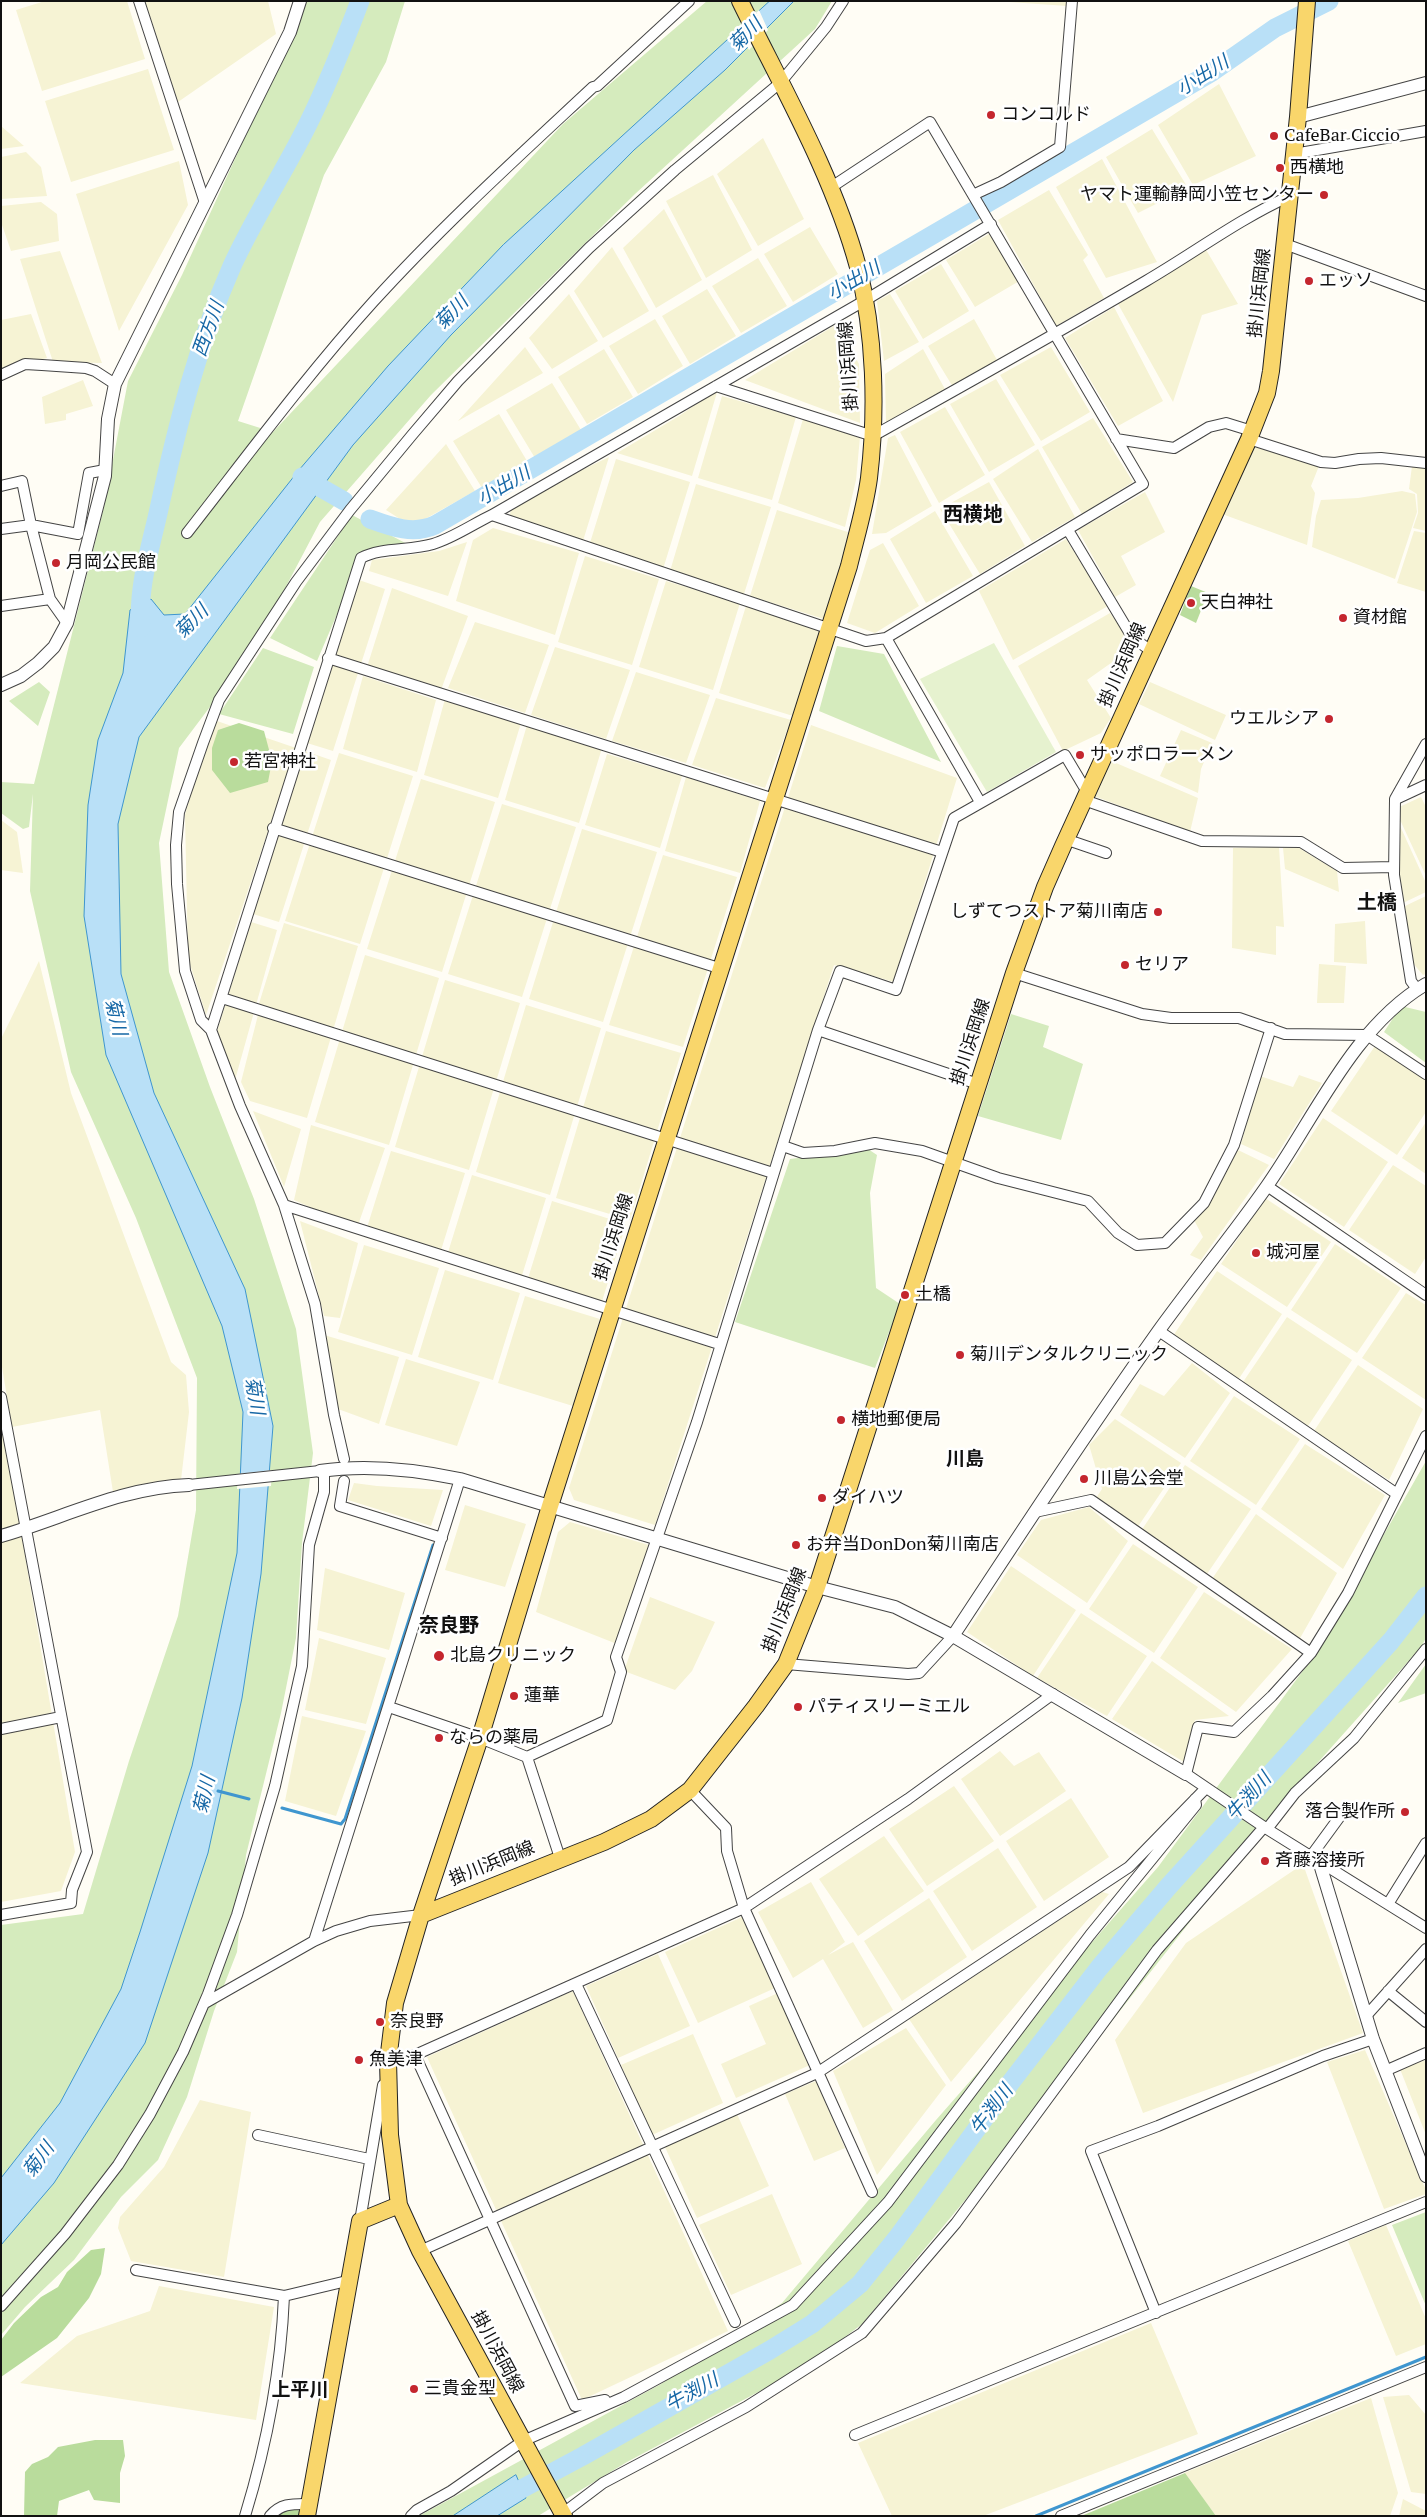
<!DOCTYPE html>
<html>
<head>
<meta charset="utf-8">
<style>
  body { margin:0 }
  #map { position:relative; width:1427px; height:2517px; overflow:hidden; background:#fffdf5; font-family:"PT Serif",serif }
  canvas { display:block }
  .frame { position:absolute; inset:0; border:2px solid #111; pointer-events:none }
</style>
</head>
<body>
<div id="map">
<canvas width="1427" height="2517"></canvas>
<div class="frame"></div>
</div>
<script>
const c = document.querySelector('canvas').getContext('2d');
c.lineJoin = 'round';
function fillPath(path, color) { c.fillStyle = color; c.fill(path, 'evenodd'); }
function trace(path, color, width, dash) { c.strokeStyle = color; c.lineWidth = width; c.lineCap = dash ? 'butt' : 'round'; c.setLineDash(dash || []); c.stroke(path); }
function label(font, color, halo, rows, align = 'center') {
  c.font = font + ' "PT Serif","Noto Sans JP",serif'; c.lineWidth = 5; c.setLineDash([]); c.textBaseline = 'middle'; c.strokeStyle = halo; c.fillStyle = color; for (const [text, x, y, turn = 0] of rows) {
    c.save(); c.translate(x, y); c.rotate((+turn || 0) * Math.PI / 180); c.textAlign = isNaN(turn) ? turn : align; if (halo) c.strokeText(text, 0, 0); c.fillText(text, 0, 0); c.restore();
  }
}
const farmland = new Path2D(`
  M45 1H127L145 59 42 91 16 10Z
  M145 1H268L276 34 178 102Z
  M995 1H1068L1067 6Z
  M148 69 174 150 71 182 45 101Z
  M1219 84 1256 156 1193 185 1158 125Z
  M1 126 24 146 1 149Z
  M1152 129 1188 188 1138 213 1106 157Z
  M763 138 804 219 758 246 717 174Z
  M26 152 41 167 47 196 1 199V157Z
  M1102 159 1157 262 1106 278 1056 187Z
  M179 161 188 205 119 331 76 194Z
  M713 175 752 250 706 278 666 201Z
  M1049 190 1088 255 1083 260 1104 298 1056 326 998 220Z
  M41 202 57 214 59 241 11 251 1 222V206Z
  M664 209 702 280 656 308 623 248Z
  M810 227 838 274 793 302 764 254Z
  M992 232 1021 280 975 307 946 260Z
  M612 247 649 311 603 338 574 291Z
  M1205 248 1238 304 1202 315 1173 402 1118 304Z
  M60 251 102 363 53 362 20 259Z
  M758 258 787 306 741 333 712 286Z
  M941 264 969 311 923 339 895 291Z
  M707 289 736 336 690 364 662 316Z
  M569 294 598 341 552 369 529 338Z
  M890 294 919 342 884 361 877 301Z
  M1114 307 1163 401 1118 426 1065 338Z
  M31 314 47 358 1 369V320Z
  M655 319 683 366 638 394 609 346Z
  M974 319 997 360 953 387 928 346Z
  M837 324 859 364 860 423 745 380Z
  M525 347 543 373 458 421Z
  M1051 347 1090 412 1041 441 1000 375Z
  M604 349 633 397 587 424 558 377Z
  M923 349 946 391 886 423 885 374Z
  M996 379 1035 445 989 472 950 404Z
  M83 380 93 406 66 414V420L45 424 42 397Z
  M552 383 581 430 535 458 506 410Z
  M718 389 692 476 617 453 679 416Z
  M722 396 796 417 772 500 698 478Z
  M945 407 985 475 939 503 900 432Z
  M499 414 527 461 482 488 453 441Z
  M1093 418 1133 482 1082 514 1042 447Z
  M803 419 860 437 856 480 845 527 778 503Z
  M895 435 932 506 886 533 872 534 888 438Z
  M446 444 475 491 418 523 400 519 386 510Z
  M1252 446 1319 466 1311 486 1315 493 1307 545 1222 514Z
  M1038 449 1075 517 1032 542 993 479Z
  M609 457 582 544 508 521 513 503Z
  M616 459 690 482 663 569 589 546Z
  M1412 466 1426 468V531L1413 528 1418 513 1417 494 1409 489Z
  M989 482 1025 546 980 574 940 509Z
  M696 484 771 507 744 594 670 571Z
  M1402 491 1415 494 1417 512 1395 579 1312 547 1316 516 1321 500 1358 498Z
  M1145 492 1165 532 1121 556 1136 585 1115 597 1078 530Z
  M777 510 851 533 824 619 750 596Z
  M935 511 973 576 926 603 890 539Z
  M493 528 579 553 555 635 456 601 473 540Z
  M1414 531 1426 533V592L1397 583Z
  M1066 539 1108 606 1013 660 979 591Z
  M467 542 448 596 369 571 372 560 439 551Z
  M883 543 919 606 875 633 847 623 870 550Z
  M585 556 659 579 632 665 558 642Z
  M359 580 385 589 333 751 307 743Z
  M666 581 740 603 713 690 639 667Z
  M392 588 468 616 441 690 367 667Z
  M746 606 820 629 793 716 719 693Z
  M1110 613 1135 646 1087 680 1111 718 1101 733 1063 751 1018 666Z
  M475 622 549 645 525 713 448 688Z
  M555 647 630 670 606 739 531 715Z
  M636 672 710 695 686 763 612 741Z
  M363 676 436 700 417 772 343 749Z
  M1150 682 1226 715 1215 740 1139 704Z
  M716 698 791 720 765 788 692 765Z
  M445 699 521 723 498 798 424 775Z
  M217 721 296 748 206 1015 188 958 185 815 194 782Z
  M527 725 602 748 579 823 505 800Z
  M811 725 957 778 894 982 834 965 655 1525 574 1500 569 1488Z
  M1181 730 1212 743 1201 769 1198 793 1160 776Z
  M305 751 331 760 279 922 253 914Z
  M339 753 413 776 360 944 285 921Z
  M607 754 682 776 660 848 585 825Z
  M1109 760 1198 798 1190 832 1094 796Z
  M686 777 760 801 740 873 665 851Z
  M421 779 495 802 442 972 367 949Z
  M1421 797 1426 807V876L1395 809Z
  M502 804 576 827 522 997 448 974Z
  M1396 817 1426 883V892L1403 903 1394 867Z
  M1 820 17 832 23 873 1 870Z
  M582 829 657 852 603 1022 529 999Z
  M1279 847 1284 927 1276 926V955L1232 948 1233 848Z
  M1283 848H1299L1337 871 1339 892 1285 869Z
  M663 855 737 877 683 1047 609 1025Z
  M1426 896V974L1423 975 1411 961 1405 906Z
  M1365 921 1367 964 1334 962 1335 924Z
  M251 922 277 930 235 1080 216 1035Z
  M284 923 358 946 307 1118 250 1101 241 1082 259 1011 257 1010Z
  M365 955 439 978 389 1145 315 1122Z
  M39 961 71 1093 171 1362 186 1375 189 1412 181 1480 113 1492 100 1410 12 1427 1 1361V1039Z
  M1319 964 1346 966 1344 1003H1317Z
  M445 980 520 1003 469 1170 395 1147Z
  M526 1005 601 1028 550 1195 476 1172Z
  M606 1031 681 1053 630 1220 556 1198Z
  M1375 1046 1426 1079V1112L1397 1155 1331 1111Z
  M1299 1075 1322 1083 1274 1159 1241 1144 1260 1076 1293 1087Z
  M253 1111 301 1129 284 1187Z
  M1323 1118 1388 1162 1344 1227 1279 1184Z
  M1426 1122V1174L1402 1158Z
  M311 1125 385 1148 357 1228 294 1200Z
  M1238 1150 1269 1165 1201 1260 1190 1255 1203 1237 1194 1220Z
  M391 1151 465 1173 438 1260 364 1237Z
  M1393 1165 1426 1186V1257L1415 1274 1349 1230Z
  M472 1175 546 1198 519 1285 445 1262Z
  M1265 1198 1331 1242 1287 1307 1221 1264Z
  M552 1201 626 1224 599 1311 525 1288Z
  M300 1221 358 1243 340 1318 324 1316Z
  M1335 1244 1401 1288 1357 1353 1291 1310Z
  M364 1245 439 1268 412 1355 338 1332Z
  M445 1270 520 1293 493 1380 418 1357Z
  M1217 1271 1282 1314 1238 1380 1173 1336Z
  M1406 1293 1426 1305V1400L1362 1358Z
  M525 1296 600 1319 573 1406 498 1383Z
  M1287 1317 1352 1360 1308 1426 1243 1382Z
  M324 1335 399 1357 379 1424 338 1409Z
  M406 1359 480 1382 457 1446 385 1425Z
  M1192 1363 1230 1393 1185 1458 1120 1415 1140 1384 1164 1396Z
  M1358 1365 1423 1409 1389 1480 1314 1431Z
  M1234 1396 1300 1439 1256 1505 1190 1461Z
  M1 1413 75 1852 61 1891 1 1902Z
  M1115 1419 1181 1463 1137 1528 1096 1498 1102 1489 1089 1445Z
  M1305 1444 1385 1495 1343 1569 1261 1509Z
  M1185 1465 1251 1509 1207 1574 1141 1531Z
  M354 1483 377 1486 443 1490 431 1526 348 1500Z
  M465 1505 526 1524 505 1587 445 1570Z
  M1089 1507 1128 1541 1087 1603 1017 1555 1041 1520Z
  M1256 1514 1337 1573 1299 1640 1212 1579Z
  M570 1522 649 1545 617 1644 536 1612 558 1532Z
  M1133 1544 1198 1587 1154 1653 1089 1609Z
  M1011 1566 1076 1610 1033 1676 967 1632Z
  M325 1568 405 1593 389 1650 317 1630Z
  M1204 1592 1292 1649 1236 1712 1160 1658Z
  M650 1597 715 1622 692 1671 675 1690 624 1671Z
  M1081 1613 1147 1656 1107 1716 1037 1678Z
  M319 1638 386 1658 366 1724 305 1710Z
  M1152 1661 1229 1716 1195 1720 1184 1762 1112 1719Z
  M302 1716 366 1731 336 1816 285 1801Z
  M1000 1751 1014 1766 1039 1752 1066 1791 1000 1836 961 1779Z
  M954 1786 994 1841 927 1886 889 1829Z
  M1071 1798 1109 1857 1044 1901 1006 1841Z
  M884 1836 924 1891 858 1936 819 1879Z
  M998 1848 1037 1907 972 1951 933 1891Z
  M1303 1864 1363 2033 1143 2113 1115 2040 1186 1943Z
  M811 1882 845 1942 828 1955 853 1942 893 2010 863 2028 823 1959 793 1978 758 1912Z
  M1102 1892 1109 1894 951 2082 909 2019Z
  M929 1898 967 1957 902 2001 864 1941Z
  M742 1917 775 1988 698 2023 665 1952Z
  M658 1954 690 2026 618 2058 586 1986Z
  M573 1991 728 2331 582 2400 427 2057Z
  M778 1993 810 2065 736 2098 721 2064 766 2044 749 2006Z
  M906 2028 946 2085 877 2175 833 2071Z
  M693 2034 723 2103 652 2135 621 2065Z
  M1365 2050 1426 2190V2194L1384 2209 1327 2062Z
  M1426 2060V2135L1400 2069Z
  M816 2081 845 2148 814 2161 785 2094Z
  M200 2100 251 2112 224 2277 131 2261 118 2228 120 2217 164 2167Z
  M737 2114 769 2186 697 2218 665 2147Z
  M772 2194 802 2264 731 2295 699 2225Z
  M1386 2225 1426 2319V2344L1396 2356 1348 2241Z
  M159 2286 274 2307 256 2420 20 2383 77 2336 150 2311Z
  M1151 2323 1198 2434 983 2516H892L858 2443Z
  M1409 2395 1426 2415V2494L1411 2492 1383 2397Z
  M1371 2398 1398 2493 1390 2516H1216L1184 2473Z
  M1403 2499 1426 2511V2516H1399Z`);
const green = new Path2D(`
  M307 1H405L386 62 324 175 238 421 273 432 563 124 707 1H832L815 29 635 194 431 395 320 522 252 651 179 748 159 843 169 972 210 1087 254 1199 296 1329 313 1453 302 1543 296 1638 281 1713 246 1855 237 1952 214 2011 187 2097 158 2160 121 2197 74 2260 25 2307 1 2335V1925L83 1914 129 1761 178 1616 196 1510 197 1378 136 1218 71 1072 30 891 33 794 29 827 23 829 1 813V782L34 784 104 507 128 381 182 275Z
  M352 515 411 546 361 558 317 661 270 638Z
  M837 646 884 654 941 762 819 711Z
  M263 648 314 667 293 734 219 714Z
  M39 682 50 692 38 726 9 701Z
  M1401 1006 1426 1012V1063L1384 1032Z
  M1011 1014 1049 1026 1043 1047 1083 1064 1061 1140 978 1116Z
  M868 1149 877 1155 870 1193 876 1288 900 1304 875 1368 735 1322 790 1159Z
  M1426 1461V1638L1421 1647 1296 1787 1075 2068 862 2324 807 2366 627 2462 538 2516H419L661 2384 782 2303 936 2120 1158 1867 1316 1653Z
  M1426 1664V1693L1398 1703Z
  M1426 2212V2306L1392 2225Z`);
const forest = new Path2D(`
  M1191 586 1208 593 1196 623 1180 615Z
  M239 723 264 731 272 761 268 782 230 793 212 770V748L218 730Z
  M105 2248 101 2274 89 2298 57 2338 1 2377V2340L14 2323 41 2297 58 2287 67 2272 91 2250Z
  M95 2440H123L125 2456 120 2473V2503L94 2500 89 2490 59 2501 57 2516H24L25 2472 32 2464 48 2457 58 2447Z
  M1185 2473 1216 2516H1081L1091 2512Z
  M296 2504 301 2516H270Z`);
const pitch = new Path2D(`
  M994 643 1056 752 987 792 920 679Z`);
const water = new Path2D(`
  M770 1H794L725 70 634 150 451 335 353 445 139 737 118 824 121 974 154 1093 245 1289 273 1426 261 1574 242 1698 208 1853 145 2043 54 2183 1 2245V2178L60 2103 121 1989 140 1932 192 1766 237 1553 243 1412 222 1326 106 1055 84 916 88 805 98 740 123 673 130 610 151 599 164 615 185 614 299 470 388 366 503 245Z
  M516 2475 526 2498 497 2516H453Z`);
const pier = new Path2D(`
  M759 10 768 30 749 50 738 29Z
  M272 1470 271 1486 237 1489 238 1474Z`);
const stream = new Path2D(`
  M218 1791 249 1799
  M282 1808 341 1824 345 1819 433 1545
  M1036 2516 1426 2357`);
const river = new Path2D(`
  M302 477 344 501
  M370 519C392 527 413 535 435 525L1212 72 1275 28 1329 1
  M141 628C137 589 151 546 159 509 177 426 198 343 232 266 254 218 283 174 307 126 327 86 344 43 360 1
  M471 2516 583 2456 770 2350 812 2324 860 2284 897 2238 1011 2082 1099 1968 1168 1887 1391 1641 1426 1596`);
const minor = new Path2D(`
  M139 1 205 203
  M1294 154 1426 131
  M975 194 1001 182 1060 147 1072 1
  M1285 244 1426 296
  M1 375 25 364 42 365 86 368 95 371 115 384
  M716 386 873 436C964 385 1056 334 1146 281 1194 253 1239 219 1290 196
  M1116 439 1174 448 1209 427 1226 423 1252 431
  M1249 439 1321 462 1335 463 1359 459 1381 458 1426 463
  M1 486 22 481 31 525 78 534 89 473 105 470
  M492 515 866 641 886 638 1143 484 930 122 830 188
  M1 529 31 525 50 599
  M1068 530 1132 637 1151 651
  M187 533C248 455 307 375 373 302 442 226 518 157 593 87L597 86 689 1
  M1 606 50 599 67 623
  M886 638 980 802
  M328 658 942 852
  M1396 799 1426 785
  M1084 800 1202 841 1301 842 1343 868 1394 867
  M273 828 722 969
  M1065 839 1106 853
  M1014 973 1142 1014 1171 1018H1239L1285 1034 1367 1035 1426 1074
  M1417 989 1411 981 1394 875 1395 799 1426 744
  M222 998 773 1173
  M211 1030 361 558C381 547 410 551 433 544 453 538 473 524 492 515L864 301 991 224
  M818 1030 978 1084
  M783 1146 803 1153 835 1151 875 1143 922 1151 998 1178 1088 1201 1118 1233 1137 1245 1165 1243 1204 1203 1234 1145 1271 1028
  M1267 1186 1426 1295
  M284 1205 719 1344
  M1159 1331 1397 1494
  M1 1397 87 1852 72 1890 71 1903 1 1915
  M1426 1436 1348 1593 1311 1653 1272 1696 1234 1732 1198 1727 1186 1774 1267 1829 1426 1928
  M344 1459 334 1415 315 1304 284 1205 240 1106 211 1030 201 1020 185 971 177 884 176 845 179 812 203 743 219 700 296 582 350 510 412 435 458 381 589 248 675 170 780 83 826 27 843 1
  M344 1481 340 1506 442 1538
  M189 1485 320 1471
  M1035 1512 1091 1500 1311 1653
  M786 1664 908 1674 919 1673 953 1636
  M389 1707 480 1738 527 1757 560 1858
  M1 1729 61 1717
  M527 1757 607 1720 621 1672 616 1657 697 1422 818 1030 840 971 896 990 954 818 1065 755 1087 792
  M690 1790 726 1828 727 1851 744 1908 872 2192
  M1267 1829 1295 1793 1354 1738 1426 1649
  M1311 1856 1341 1815
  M1388 1904 1426 1843
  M314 1941 460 1479
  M576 1984 735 2322
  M1388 1991 1426 2022
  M205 2003 314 1941 336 1931 370 1921 421 1915
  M1366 2016 1426 1949
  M415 2055 575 2406 605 2400
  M387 2066 388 2061 415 2055 744 1908 908 1799 1053 1694
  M1385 2071 1426 2053
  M258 2135 369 2159
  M360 2221 383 2085
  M420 2251 817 2073 1129 1867 1206 1788
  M136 2270 284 2296 351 2280
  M1 2306 65 2234 118 2165 150 2114 183 2052 208 1994 237 1915 275 1786 302 1666 309 1545 324 1492V1471
  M1156 2313 1091 2151 1158 2126 1323 2056 1373 2039
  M855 2435 1426 2202
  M562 2514 603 2483 746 2407 862 2333 956 2223 1157 1950 1264 1827
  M245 2516C267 2444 281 2371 284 2296
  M270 2516C281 2503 293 2504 309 2504
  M411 2516 417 2510 451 2491 523 2441 624 2397 793 2305 888 2202 1090 1935 1196 1805 1195 1799
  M1061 2516 1426 2367`);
const tertiary = new Path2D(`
  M1298 117 1426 83
  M1 685 21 676 38 663 54 647 67 623 105 476 108 419 115 384 290 32 300 1
  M320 1471C367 1464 413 1469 460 1479L817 1587 895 1607 953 1636 1186 1774
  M1 1536C63 1518 123 1487 189 1485
  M953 1636C1020 1534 1087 1432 1157 1333 1193 1283 1232 1236 1267 1186 1314 1119 1353 1027 1426 984
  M1319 1861 1373 2039 1426 2176`);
const primary = new Path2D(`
  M421 1915 604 1842 651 1819 690 1790 756 1706 786 1664 817 1587 1014 973 1045 887 1063 846 1249 439 1267 393 1271 371 1298 117 1307 1
  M307 2516 360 2221 399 2205
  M564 2516 420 2251 399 2205 390 2135 388 2061 395 2003 421 1915 480 1738 550 1506 849 566C856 537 865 508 869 478 877 410 875 334 858 267 833 175 782 87 740 1`);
const markers = [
  [991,115,5,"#c4262e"],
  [1274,136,5,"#c4262e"],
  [1280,168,5,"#c4262e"],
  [1324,195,5,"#c4262e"],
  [1309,281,5,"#c4262e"],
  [56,563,5,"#c4262e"],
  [1191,603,5,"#c4262e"],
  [1343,618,5,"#c4262e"],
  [1329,719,5,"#c4262e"],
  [1080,755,5,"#c4262e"],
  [234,762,5,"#c4262e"],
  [1158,912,5,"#c4262e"],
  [1125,965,5,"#c4262e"],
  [1256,1253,5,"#c4262e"],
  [905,1295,5,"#c4262e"],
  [960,1355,5,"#c4262e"],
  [841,1420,5,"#c4262e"],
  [1084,1479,5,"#c4262e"],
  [822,1498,5,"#c4262e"],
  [796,1545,5,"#c4262e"],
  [439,1656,6,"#c4262e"],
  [514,1696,5,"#c4262e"],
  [798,1707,5,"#c4262e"],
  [439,1738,5,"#c4262e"],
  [1405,1812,5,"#c4262e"],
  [1265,1861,5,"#c4262e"],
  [380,2022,5,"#c4262e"],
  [359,2060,5,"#c4262e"],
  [414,2389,5,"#c4262e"]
];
const poiNames = [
  ["コンコルド",1001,115],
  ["CafeBar Ciccio",1284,136],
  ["西横地",1290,168],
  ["ヤマト運輸静岡小笠センター",1314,195,"right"],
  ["エッソ",1319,281],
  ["月岡公民館",66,563],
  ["天白神社",1201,603],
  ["資材館",1353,618],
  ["ウエルシア",1319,719,"right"],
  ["サッポロラーメン",1090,755],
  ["若宮神社",244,762],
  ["しずてつストア菊川南店",1148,912,"right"],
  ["セリア",1135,965],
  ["城河屋",1266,1253],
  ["土橋",915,1295],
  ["菊川デンタルクリニック",970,1355],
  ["横地郵便局",851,1420],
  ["川島公会堂",1094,1479],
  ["ダイハツ",832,1498],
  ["お弁当DonDon菊川南店",806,1545],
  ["北島クリニック",450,1656],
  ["蓮華",524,1696],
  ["パティスリーミエル",808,1707],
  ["ならの薬局",449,1738],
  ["落合製作所",1395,1812,"right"],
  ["斉藤溶接所",1275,1861],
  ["奈良野",390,2022],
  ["魚美津",369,2060],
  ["三貴金型",424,2389]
];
const streetNames = [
  ["掛川浜岡線",1260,293,-84],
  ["掛川浜岡線",849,366,-94],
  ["掛川浜岡線",1123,665,-66],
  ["掛川浜岡線",971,1042,-72],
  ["掛川浜岡線",614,1237,-72],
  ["掛川浜岡線",785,1610,-68],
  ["掛川浜岡線",492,1864,-22],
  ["掛川浜岡線",497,2352,62]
];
const waterNames = [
  ["菊川",746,35,-45],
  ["小出川",1203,76,-32],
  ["小出川",854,281,-30],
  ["菊川",452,313,-46],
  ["西方川",209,329,-70],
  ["小出川",504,486,-30],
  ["菊川",192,622,-45],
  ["菊川",115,1017,76],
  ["菊川",254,1396,81],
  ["菊川",205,1795,-77],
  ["牛渕川",1249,1797,-48],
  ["牛渕川",992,2110,-53],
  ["菊川",39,2160,-53],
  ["牛渕川",692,2393,-29]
];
const neighbourhoodNames = [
  ["川島",965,1460],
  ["上平川",300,2391]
];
const quarterNames = [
  ["西横地",973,515],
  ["土橋",1377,903],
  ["奈良野",449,1626]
];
fillPath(farmland, '#f6f3d4');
fillPath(green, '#d5ebbd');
fillPath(forest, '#b9dc9c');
fillPath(pitch, '#e6f2cf');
fillPath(water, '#b9e0f7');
trace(water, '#3f96cf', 1);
fillPath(pier, '#fffdf5');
trace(stream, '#3f96cf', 3);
trace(river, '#b9e0f7', 19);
trace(minor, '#444', 12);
trace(tertiary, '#444', 14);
trace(primary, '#222', 18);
trace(minor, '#fff', 10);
trace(tertiary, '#fff', 12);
trace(primary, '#f9d66b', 16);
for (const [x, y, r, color] of markers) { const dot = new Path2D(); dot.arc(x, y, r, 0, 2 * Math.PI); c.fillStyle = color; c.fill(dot); trace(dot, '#fff', 2); }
label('18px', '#111', '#fff', poiNames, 'left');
label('18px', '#111', '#fff', streetNames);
label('italic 19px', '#1768a6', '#fff', waterNames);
label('bold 19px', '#111', '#fff', neighbourhoodNames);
label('bold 20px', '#111', '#fff', quarterNames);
</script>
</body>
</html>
